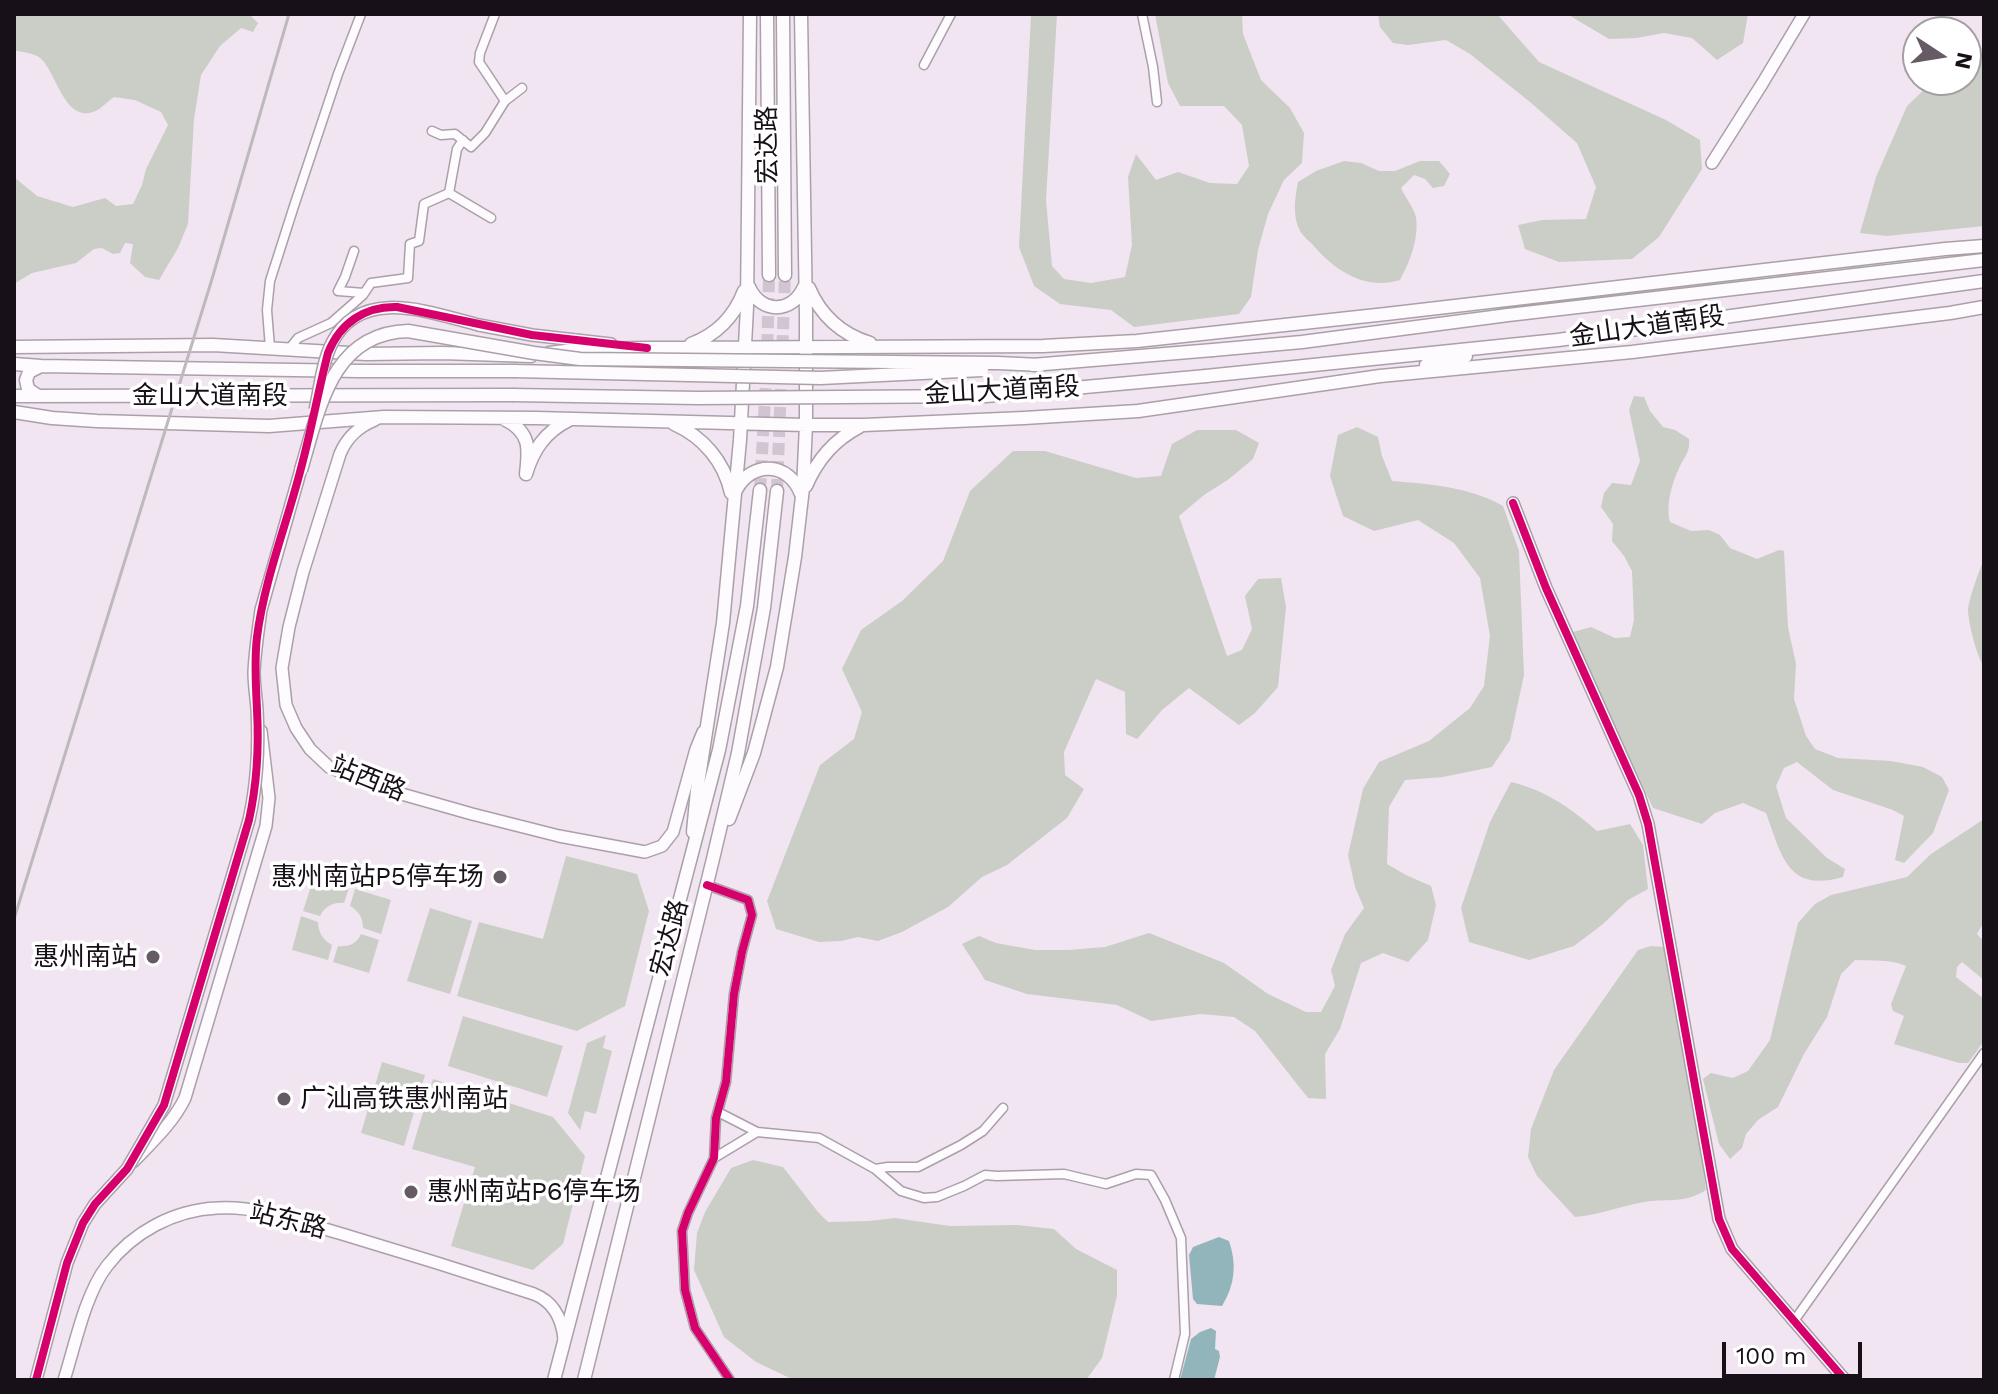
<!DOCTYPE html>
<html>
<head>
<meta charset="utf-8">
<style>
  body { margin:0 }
  #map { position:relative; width:1998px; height:1394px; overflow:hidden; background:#f1e5f1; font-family:"Work Sans",sans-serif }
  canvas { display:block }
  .frame { position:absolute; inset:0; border:16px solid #181018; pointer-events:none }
  .north { position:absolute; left:1902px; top:16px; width:80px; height:80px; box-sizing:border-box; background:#fff; border:2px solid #a39fa3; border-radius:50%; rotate:102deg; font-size:22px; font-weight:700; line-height:32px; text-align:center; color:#181018 }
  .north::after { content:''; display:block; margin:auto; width:28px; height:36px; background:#645b64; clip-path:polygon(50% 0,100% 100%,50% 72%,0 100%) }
  .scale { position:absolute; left:1722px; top:1342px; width:140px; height:36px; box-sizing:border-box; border:4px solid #181018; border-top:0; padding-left:10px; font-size:24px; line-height:28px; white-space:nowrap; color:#181018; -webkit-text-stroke:6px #fff; paint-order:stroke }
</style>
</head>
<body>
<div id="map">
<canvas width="1998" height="1394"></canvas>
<div class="frame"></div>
<div class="north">N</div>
<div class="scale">100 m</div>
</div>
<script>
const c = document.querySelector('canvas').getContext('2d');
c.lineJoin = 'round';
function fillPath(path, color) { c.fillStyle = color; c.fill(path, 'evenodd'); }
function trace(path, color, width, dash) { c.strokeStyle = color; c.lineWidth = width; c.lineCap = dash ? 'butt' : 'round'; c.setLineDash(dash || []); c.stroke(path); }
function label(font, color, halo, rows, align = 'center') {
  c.font = font + ' "Work Sans","Noto Sans SC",sans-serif'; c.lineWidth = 7; c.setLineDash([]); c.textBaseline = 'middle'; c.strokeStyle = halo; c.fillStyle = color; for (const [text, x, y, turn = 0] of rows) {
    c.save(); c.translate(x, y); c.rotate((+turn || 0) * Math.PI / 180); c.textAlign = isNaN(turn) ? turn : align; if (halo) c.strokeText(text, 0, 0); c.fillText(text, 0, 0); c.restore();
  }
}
const green = new Path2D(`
  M14 14H249L258 23 253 32 241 28 220 46 201 75 194 119 188 224 178 248 159 280 145 277 130 263 133 244 125 243 120 253 113 254 102 248 94 249 76 263 32 273 14 284V177L37 196 73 207 105 198 116 206 133 204 142 185 146 169 168 125 161 112 135 100 114 97C108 101 100 110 93 112 63 122 56 69 39 57 33 53 21 52 14 50Z
  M1031 14H1057L1046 200 1052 266 1064 279 1091 283 1125 277 1132 245 1128 177 1136 154 1156 180 1178 172 1210 183 1237 184 1249 166 1242 125 1224 106H1180L1168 83 1155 14H1242L1243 34 1261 80 1290 108 1304 133 1302 163 1284 180 1268 214 1258 250 1251 297 1239 314 1134 327 1111 310 1060 304 1034 286 1019 247Z
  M1378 14H1497L1539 62 1666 120 1700 140 1702 169 1659 237 1632 259 1559 262 1525 249 1518 225 1542 220 1586 219 1596 187 1577 143 1530 102 1470 54 1446 40 1408 45 1393 43 1380 27Z
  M1567 14H1748L1743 43 1717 60 1692 38 1664 33 1636 38 1609 39Z
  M1984 51V226L1887 236 1860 233 1876 177 1907 106 1934 80H1966V59Z
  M1344 161 1361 163 1379 171H1395L1420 161H1439L1450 174 1444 186 1433 188 1425 179 1414 175 1401 188C1405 197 1414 208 1416 217 1419 239 1410 261 1400 280 1365 291 1334 270 1313 245 1309 241 1303 236 1300 231 1292 215 1295 198 1298 182L1316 171Z
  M1634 396 1644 397 1650 411 1663 427 1675 430 1689 439C1690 451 1686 455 1681 464 1673 480 1665 505 1670 522L1691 531 1709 530 1720 535 1730 548 1757 559 1779 550 1784 551 1788 627 1796 664 1794 699 1806 736 1815 749 1838 758 1891 761 1923 767 1942 777 1949 790 1933 833 1904 863 1895 860 1904 816 1893 810 1833 790 1797 762 1784 768 1776 786 1786 818 1827 858 1845 869 1843 877C1787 893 1782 856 1766 813L1743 803 1715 813 1702 824 1653 808 1573 638V632L1591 627 1615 638 1630 637 1634 620 1632 571 1624 556 1612 541 1613 524 1601 507 1604 493 1612 483 1631 485 1640 461 1629 410Z
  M1357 427 1378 437 1382 456 1392 481C1430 484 1470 487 1503 506L1519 551 1524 675 1510 740 1492 767 1443 777 1405 780 1389 807 1387 864 1406 875 1431 886 1436 905 1428 940 1408 962 1383 953 1361 963 1340 1029 1325 1054 1326 1099 1308 1098 1255 1031 1234 1017 1201 1014 1151 1021 1117 1005 1027 994 985 980 962 944 979 936 996 943 1035 950H1068L1105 947 1149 933 1224 963 1268 994 1306 1012H1321L1335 986 1331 970 1345 934 1364 908 1355 887 1348 855 1363 789 1379 762 1429 741 1470 708 1484 686 1490 636 1480 578 1454 543 1418 520 1374 531 1343 516 1330 476 1338 435Z
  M1197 430H1236L1259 443 1253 459 1229 479 1204 495 1179 516 1227 656 1242 650 1252 629 1245 596 1258 579 1281 578 1286 607 1278 687 1255 713 1239 725 1189 688 1162 710 1137 739 1126 734 1125 692 1096 679 1064 752 1065 775 1084 789 1067 818 1007 865 982 877 948 907 902 932 878 941 858 937 841 941 819 942 776 929 767 901 820 765 854 739 862 712 842 669 861 630 902 601 943 561 970 491 1013 451H1045L1136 478 1161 476 1172 444Z
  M1984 560V666C1977 658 1968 621 1968 610 1969 599 1979 570 1984 560Z
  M1511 782C1547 791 1569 807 1597 831L1630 824 1643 845 1648 889 1628 900 1603 924 1574 946 1529 960 1469 942 1461 908 1490 822Z
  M1984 819V922L1977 934 1984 942V980L1962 962 1957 967 1956 977 1984 999V1041L1968 1063H1959L1894 1044 1904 1016 1893 1011 1891 1004 1906 966C1891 959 1872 961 1855 960L1841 974 1827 1017 1804 1054 1778 1107 1758 1120 1746 1134 1742 1148 1730 1159 1719 1144 1703 1079 1711 1073 1733 1078 1748 1071 1770 1040 1798 923 1815 904 1831 895 1907 877 1931 854Z
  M566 856 637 874 649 911 625 1006 577 1031 457 996 479 922 543 939Z
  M314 877 349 888 344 903C334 902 325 906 320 916L303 911Z
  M355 889 391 900 381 934 363 928C363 918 359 911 350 906Z
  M430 908 472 921 450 994 407 981Z
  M301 916 318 922C318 932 323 940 332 945L328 960 292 950Z
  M361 934 379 940 369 973 333 962 338 946C348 947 357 944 361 934Z
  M1651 946 1665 947 1701 1151 1706 1190C1684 1204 1669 1198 1644 1202 1621 1206 1599 1215 1575 1217L1537 1176 1528 1157 1531 1129 1554 1070 1638 950Z
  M463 1016 563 1046 547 1097 448 1066Z
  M606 1035 603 1048 612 1051 596 1114 585 1111 580 1130 568 1113 587 1043Z
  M382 1062 425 1075 404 1146 361 1133Z
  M433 1079 553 1117 585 1156 563 1244 533 1270 451 1246 475 1167 412 1149Z
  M753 1160 783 1167 818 1212 828 1222 869 1221 895 1218 950 1226 1017 1225 1054 1229 1076 1249 1117 1270V1296L1102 1358 1086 1380H794L756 1362 724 1337 694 1270 697 1233 705 1212 731 1168Z`);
const water = new Path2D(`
  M1219 1237 1229 1241C1237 1264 1235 1285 1222 1306L1197 1304 1193 1299 1189 1255 1193 1247Z
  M1211 1328 1216 1331 1215 1349 1219 1351 1220 1357 1214 1380H1180L1191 1339 1200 1332Z`);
const primaryTunnel = new Path2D(`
  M760 490 767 363 769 275
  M777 491 785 275`);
const street = new Path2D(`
  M1142 14 1153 67 1157 102
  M924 65 951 14
  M505 101 522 88
  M432 131 441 135 455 134 471 147 485 133 505 101 479 62 480 53 495 14
  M449 193 457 149 463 140
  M354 251 345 277 338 291 364 293
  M270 348 267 310 270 281 294 206 338 74 361 14
  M290 348 298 338 331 323 363 295 371 283 408 278 410 244 419 241 424 204 449 193 491 218
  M707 885 748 900 752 915 742 952 734 994 726 1082 716 1118 714 1158 688 1213 682 1231 685 1290 695 1328 730 1380
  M718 1112 757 1132 819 1138 875 1169 888 1167H918L961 1145 983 1131 1003 1108
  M714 1158 757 1132
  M875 1169 901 1191 924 1198 937 1197 964 1186 985 1175 997 1176 1064 1174 1106 1184 1136 1174 1151 1175 1165 1200 1181 1238 1185 1334 1174 1380
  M1794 1321 1984 1053`);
const secondary = new Path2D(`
  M1712 163 1762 84 1804 14
  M479 325 532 335 611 344
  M375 420C358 427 347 437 340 454L303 572 289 627 282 668 286 705 296 728 310 749 329 767 384 789 472 814 559 836 645 852 662 846 673 832 696 749 703 732
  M1513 503 1546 588 1639 795 1648 824 1719 1219 1732 1249 1845 1380
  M133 1162C152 1142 173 1123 185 1098L266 826 269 798 261 731
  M64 1380C75 1346 85 1294 107 1266 133 1232 174 1210 217 1208 259 1205 302 1223 342 1234 406 1253 470 1273 534 1294 554 1302 562 1319 564 1339`);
const primary = new Path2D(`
  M767 14 769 275
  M783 14 785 275
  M749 287C761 314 792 314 804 287
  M809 288C821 316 841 334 870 343
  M691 344C716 335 734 317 744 291
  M14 347 213 345 366 354 442 353 531 356
  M1213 350 1302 342 1508 315 1984 260
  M549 353 582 349 647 348 1043 346 1137 341 1386 314 1945 249 1984 246
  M14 364 41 366 358 371H514
  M1426 365 1466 356
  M1206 376 1558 340 1984 281
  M14 396 512 395
  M38 396 28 389 26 380 29 372 41 366
  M14 412 52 418 97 421 269 426 384 417 536 418 806 425H864L1024 418 1138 411 1380 376 1632 352 1950 313 1984 307
  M504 419C531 432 529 449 526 474 533 450 545 432 569 420
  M674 424C703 437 724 461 731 493
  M806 486C817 460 834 440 859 427
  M736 490C752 460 789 462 801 494
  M729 819 754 753 777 667 795 557 803 488 806 425V315L801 14
  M693 832 697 790 723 623 740 440 747 307 750 14
  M554 1380 719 750 747 606 760 490
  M584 1380 712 863 738 753 764 608 777 491`);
const rail = new Path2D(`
  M14 919 212 279 289 14`);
const secondaryBridge = new Path2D(`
  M315 410C320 388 322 363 332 343 361 285 431 313 479 325
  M36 1380 67 1263 83 1223 95 1204 127 1169 164 1105 249 820C257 784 259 746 257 709 256 696 254 684 254 672 255 651 258 631 261 610L303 462`);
const primaryBridge = new Path2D(`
  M1032 365 1213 350
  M514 371 821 378 982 370
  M512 395 698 398 986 396 1206 376
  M301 470C319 410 331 333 408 331L534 353 580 359 998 363 1041 365`);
const cycleway = new Path2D(`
  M1513 503 1546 588 1639 795 1648 824 1719 1219 1732 1249 1845 1380
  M707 885 748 900 752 915 742 952 734 994 726 1082 716 1118 714 1158 688 1213 682 1231 685 1290 695 1328 730 1380
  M36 1380 67 1263 83 1223 95 1204 127 1169 164 1105 249 820C257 784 259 747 257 710 256 685 254 662 257 637 264 581 286 526 300 472 311 432 318 392 328 353 340 323 365 306 397 307L532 335 647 348`);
const markers = [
  [500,877,8,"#645b64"],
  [153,957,8,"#645b64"],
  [284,1099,8,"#645b64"],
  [411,1192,8,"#645b64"]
];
const streetNames = [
  ["宏达路",768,145,-91],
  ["金山大道南段",1647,327,-8],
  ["金山大道南段",1002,391,-3],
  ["金山大道南段",210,396],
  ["站西路",368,779,22],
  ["宏达路",670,938,-75],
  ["站东路",288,1221,14]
];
const poiNames = [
  ["惠州南站P5停车场",484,877],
  ["惠州南站",137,957],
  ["广汕高铁惠州南站",300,1099,"left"],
  ["惠州南站P6停车场",427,1192,"left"]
];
fillPath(green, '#cacec6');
fillPath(water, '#92b5bc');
trace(primaryTunnel, '#d0c5d0', 12, [12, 6]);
trace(street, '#aaa0aa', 11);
trace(secondary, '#aaa0aa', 14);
trace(primary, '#aaa0aa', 15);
trace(street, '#fdfbfd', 8);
trace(secondary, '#fdfbfd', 11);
trace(primary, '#fdfbfd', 12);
trace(rail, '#bcbabc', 3);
trace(secondaryBridge, '#aaa0aa', 14, []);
trace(primaryBridge, '#aaa0aa', 15, []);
trace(secondaryBridge, '#fdfbfd', 11);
trace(primaryBridge, '#fdfbfd', 12);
trace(cycleway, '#d6006c', 8);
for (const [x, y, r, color] of markers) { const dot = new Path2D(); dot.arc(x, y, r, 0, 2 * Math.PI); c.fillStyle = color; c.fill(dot); trace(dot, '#fff', 3); }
label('26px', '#181018', '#fff', streetNames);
label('26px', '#181018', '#fff', poiNames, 'right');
</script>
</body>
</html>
